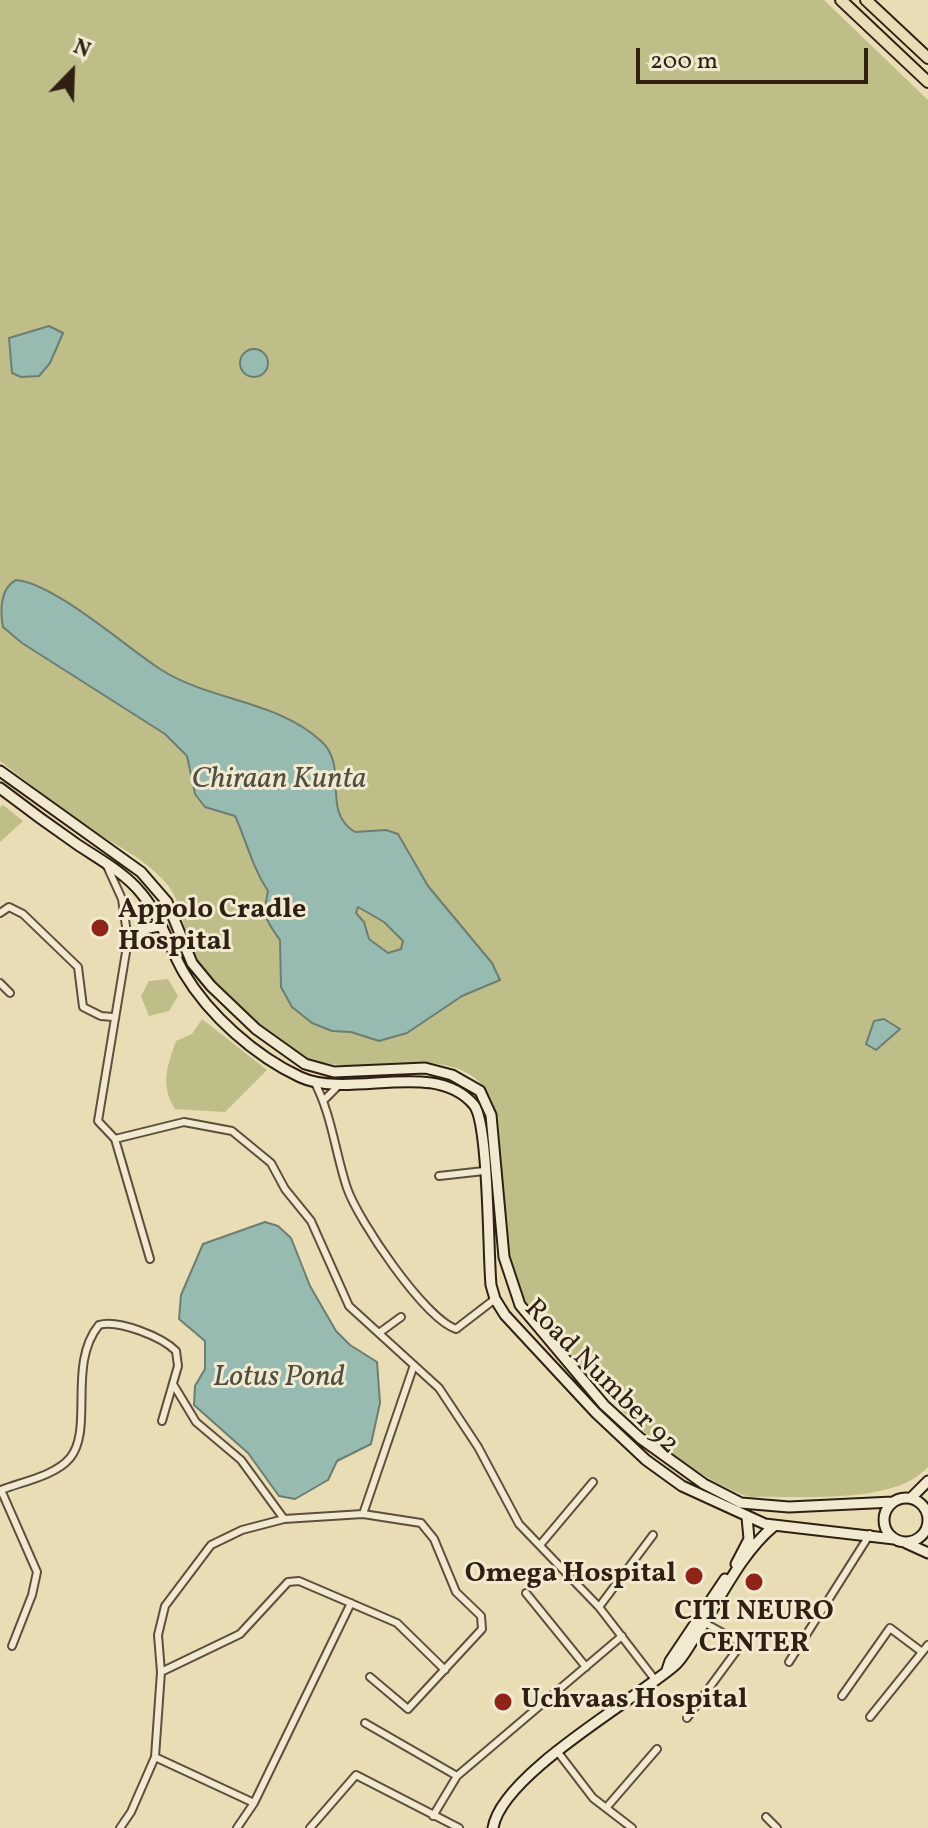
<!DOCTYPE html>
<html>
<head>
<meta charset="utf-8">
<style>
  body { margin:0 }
  #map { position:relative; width:928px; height:1828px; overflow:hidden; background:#e9ddb6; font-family:Vollkorn,serif }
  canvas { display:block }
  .north { position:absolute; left:32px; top:32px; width:80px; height:80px; -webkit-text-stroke:6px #f1e9d0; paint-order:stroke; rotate:23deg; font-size:22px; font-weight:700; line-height:32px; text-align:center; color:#2f2013 }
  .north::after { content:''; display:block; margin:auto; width:28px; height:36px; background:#2f2013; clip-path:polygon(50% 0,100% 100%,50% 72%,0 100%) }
  .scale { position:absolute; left:636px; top:48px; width:232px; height:36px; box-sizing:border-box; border:4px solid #2f2013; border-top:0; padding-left:10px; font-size:24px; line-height:28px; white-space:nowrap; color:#2f2013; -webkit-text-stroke:6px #f1e9d0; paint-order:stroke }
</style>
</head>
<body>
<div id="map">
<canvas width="928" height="1828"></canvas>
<div class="north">N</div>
<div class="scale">200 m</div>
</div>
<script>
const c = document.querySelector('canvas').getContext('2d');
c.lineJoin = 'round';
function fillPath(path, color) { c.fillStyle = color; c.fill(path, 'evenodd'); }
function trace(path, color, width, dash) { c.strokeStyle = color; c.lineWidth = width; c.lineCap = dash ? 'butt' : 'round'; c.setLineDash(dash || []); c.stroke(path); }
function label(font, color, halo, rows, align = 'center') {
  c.font = font + ' Vollkorn,serif'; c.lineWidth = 6; c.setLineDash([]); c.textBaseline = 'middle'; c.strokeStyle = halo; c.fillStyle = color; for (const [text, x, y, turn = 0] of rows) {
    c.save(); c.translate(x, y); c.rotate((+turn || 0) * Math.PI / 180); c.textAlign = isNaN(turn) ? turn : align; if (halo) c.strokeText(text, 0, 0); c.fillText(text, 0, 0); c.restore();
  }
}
const green = new Path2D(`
  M0 0H824L928 100V1467C893 1506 799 1495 749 1497 670 1468 610 1402 557 1340 546 1328 528 1313 522 1298 499 1239 500 1167 494 1105 464 1026 352 1090 296 1052 260 1027 217 995 195 956 182 934 184 903 166 883 143 857 116 846 88 827 58 806 29 783 0 761Z
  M3 805 23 821 0 842V807Z
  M168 979 178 996 169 1011 149 1016 141 996 149 981Z
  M202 1019 267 1070 225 1112 175 1109C160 1085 167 1067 176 1041L192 1034Z`);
const water = new Path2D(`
  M49 326 63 333 50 363 39 376 21 377 12 373 9 338Z
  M240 363a14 14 0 1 1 28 0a14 14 0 1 1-28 0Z
  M16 580C54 583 126 647 160 669 209 701 277 700 321 741 350 767 320 811 355 832L386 830 398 834 428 886 492 963 500 980 462 996 407 1033 379 1041 351 1032 332 1031 312 1023 292 1007 281 987 280 940C266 920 262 918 268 891 252 867 247 842 235 816L205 807 195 794 187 756 165 734 22 643 3 627C0 611 0 588 16 580ZM358 907 384 922 403 941 401 949 388 953 369 939 364 922 356 913Z
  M884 1019 900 1029 876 1050 866 1044 874 1021Z
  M265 1222 278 1226 291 1238 310 1286 336 1331 350 1345 377 1362 380 1403 371 1444 337 1461 328 1480 302 1495 295 1499 279 1496 248 1453 194 1405 195 1386 205 1369V1341L179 1319 181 1295 203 1244Z`);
const street = new Path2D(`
  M107 866 122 899 128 940 98 1121 115 1139 150 1259
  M0 913 9 907 23 914 78 967 83 1007 101 1016 113 1017
  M0 983 10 993
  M314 1081C332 1115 335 1152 347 1188 358 1220 424 1318 456 1329L495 1299
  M324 1100 338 1086
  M115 1139 184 1122 232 1131 271 1163 285 1189 311 1221 349 1306 439 1388 478 1447 519 1524 599 1607 656 1681
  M439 1176 484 1171
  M379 1333 401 1317
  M173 1384 196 1422 241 1460 284 1519
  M1 1490C21 1482 55 1476 70 1458 94 1429 67 1364 99 1325 118 1319 162 1337 176 1351L178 1366 162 1421
  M1 1490 37 1572 32 1595 12 1646
  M363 1514 414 1365
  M540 1545 593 1482
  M526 1593 586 1667
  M599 1607 653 1535
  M789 1662 870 1534
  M161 1672 240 1634 288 1582 299 1581 397 1623 445 1670
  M842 1696 890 1628 922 1652
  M870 1717 928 1645
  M687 1718 740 1646 739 1642 705 1623
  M365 1723 457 1776
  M557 1751 593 1798 632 1828
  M155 1757 254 1803
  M606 1808 657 1749
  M433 1816 457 1776 622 1636
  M766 1817 777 1828
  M120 1828 131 1812 155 1757 161 1672 158 1635 165 1606 211 1545 242 1530 284 1519 363 1514 421 1523 434 1539 456 1592 481 1616 482 1629 408 1709 370 1677
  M237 1828 254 1803 351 1603
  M310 1828 356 1775 459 1828`);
const secondary = new Path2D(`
  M0 771 141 872 167 902 192 963 211 986 256 1029 305 1064 334 1072 425 1068 452 1075 480 1091 491 1115 504 1257 520 1305 604 1405 640 1438 704 1484 741 1503 789 1507 893 1502
  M0 788C26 808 52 827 78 845 99 859 125 873 141 893 160 915 169 947 184 973 209 1015 255 1056 300 1077 350 1100 435 1058 474 1105 489 1124 488 1254 491 1285L495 1299 505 1315 596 1413 646 1460 682 1486 765 1524 894 1539
  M128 940 144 929 159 926
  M884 1520a22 22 0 1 1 44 0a22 22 0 1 1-44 0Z
  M911 1498 928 1481
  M906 1543 928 1553
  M736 1564 749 1539 747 1517
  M667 1670 670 1661 725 1579
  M493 1828C501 1775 633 1701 674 1666 683 1659 689 1645 696 1636 720 1600 740 1554 774 1526`);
const primary = new Path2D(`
  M841 0 928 82
  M866 0 928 58`);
const markers = [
  [100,928,10,"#8f2418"],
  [694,1576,10,"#8f2418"],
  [754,1582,10,"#8f2418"],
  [503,1702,10,"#8f2418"]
];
const poiNames = [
  ["Appolo Cradle",118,912],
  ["Hospital",118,944],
  ["Omega Hospital",676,1576,"right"],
  ["CITI NEURO",754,1614,"center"],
  ["CENTER",754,1646,"center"],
  ["Uchvaas Hospital",521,1702]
];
const streetNames = [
  ["Road Number 92",600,1378,45]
];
const waterNames = [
  ["Chiraan Kunta",279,781],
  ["Lotus Pond",279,1379]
];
fillPath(green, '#bfbe88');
fillPath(water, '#97bbb1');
trace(water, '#6d7d72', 2);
trace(street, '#5e4f3c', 10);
trace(secondary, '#2f2013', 13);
trace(primary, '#2f2013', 14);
trace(street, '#f1e9d0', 6);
trace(secondary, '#f1e9d0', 9);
trace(primary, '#e9ddb6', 10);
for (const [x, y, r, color] of markers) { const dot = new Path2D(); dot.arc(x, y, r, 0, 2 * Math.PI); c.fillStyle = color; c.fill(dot); trace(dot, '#f1e9d0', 3); }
label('bold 28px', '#2f2013', '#f1e9d0', poiNames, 'left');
label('28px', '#2f2013', '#f1e9d0', streetNames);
label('italic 30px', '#4e4e42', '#f1e9d0', waterNames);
</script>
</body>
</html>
